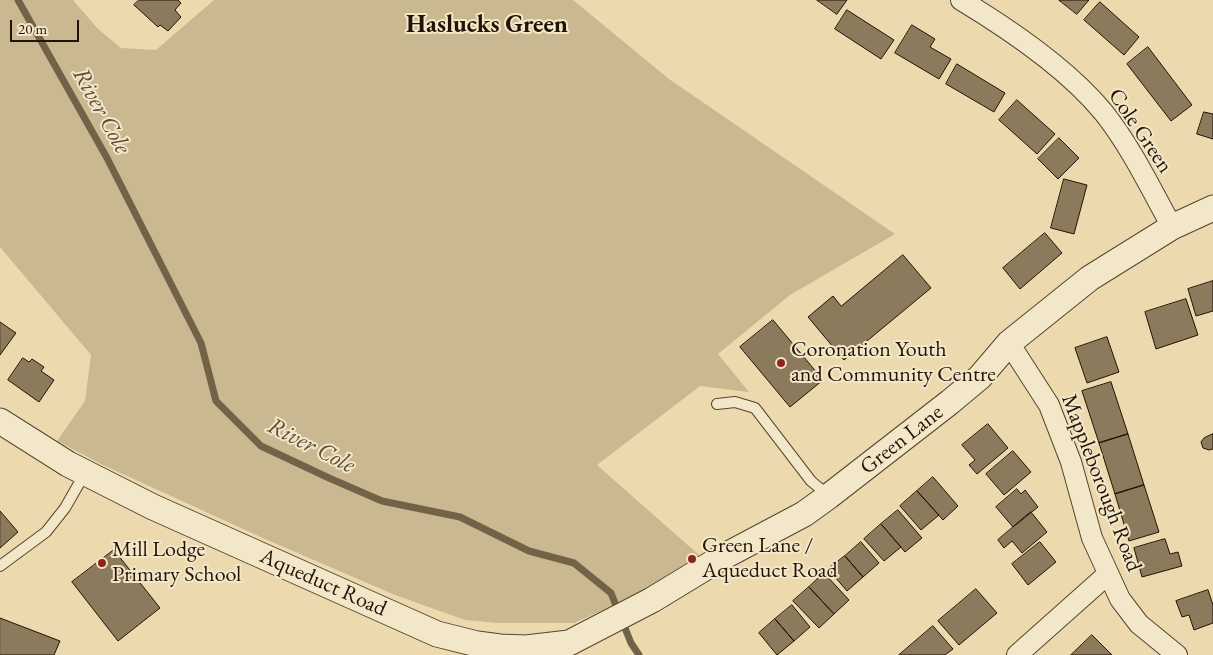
<!DOCTYPE html>
<html>
<head>
<meta charset="utf-8">
<style>
  body { margin:0 }
  #map { position:relative; width:1213px; height:655px; overflow:hidden; background:#ecdaae; font-family:"EB Garamond",serif }
  canvas { display:block }
  .scale { position:absolute; left:10px; top:20px; width:69px; height:22px; box-sizing:border-box; border:2px solid #221304; border-top:0; padding-left:6px; font-size:15px; line-height:18px; white-space:nowrap; color:#221304; -webkit-text-stroke:4px #f3e7ca; paint-order:stroke }
</style>
</head>
<body>
<div id="map">
<canvas width="1213" height="655"></canvas>
<div class="scale">20 m</div>
</div>
<script>
const c = document.querySelector('canvas').getContext('2d');
c.lineJoin = 'round';
function fillPath(path, color) { c.fillStyle = color; c.fill(path, 'evenodd'); }
function trace(path, color, width, dash) { c.strokeStyle = color; c.lineWidth = width; c.lineCap = dash ? 'butt' : 'round'; c.setLineDash(dash || []); c.stroke(path); }
function label(font, color, halo, rows, align = 'center') {
  c.font = font + ' "EB Garamond",serif'; c.lineWidth = 4; c.setLineDash([]); c.textBaseline = 'middle'; c.strokeStyle = halo; c.fillStyle = color; for (const [text, x, y, turn = 0] of rows) {
    c.save(); c.translate(x, y); c.rotate((+turn || 0) * Math.PI / 180); c.textAlign = isNaN(turn) ? turn : align; if (halo) c.strokeText(text, 0, 0); c.fillText(text, 0, 0); c.restore();
  }
}
const green = new Path2D(`
  M0 0H73L98 29 121 48 156 50 214 0H573L669 79 895 234 790 295 718 354 749 392 700 386 597 465 699 555 632 597 574 623H497L465 620 395 595 265 539 103 465 57 441 85 401 91 355 0 247Z`);
const stream = new Path2D(`
  M18 0 107 158 201 343 216 401 261 446 329 478 382 501 460 517 529 551 574 563 611 593 631 643 639 655`);
const building = new Path2D(`
  M139 0H178L181 3 175 10 181 17 168 31 160 25 158 27 134 5Z
  M817 0H847L837 14Z
  M1059 0H1089L1077 14Z
  M1100 2 1139 37 1124 55 1084 20Z
  M847 10 894 40 881 59 835 29Z
  M912 25 935 39 930 47 951 59 939 79 895 53Z
  M1148 47 1192 105 1171 121 1127 64Z
  M957 64 1005 93 994 112 946 84Z
  M1017 100 1055 134 1037 154 999 120Z
  M1204 112 1213 114V139L1197 134Z
  M1059 138 1079 158 1058 179 1038 159Z
  M1064 179 1087 185 1074 234 1051 228Z
  M1045 233 1062 253 1020 289 1003 268Z
  M903 255 931 288 844 360 808 317 833 296 841 306Z
  M1213 281V311L1196 316 1188 289Z
  M1186 299 1198 335 1156 349 1145 312Z
  M773 320 823 380 790 407 740 347Z
  M0 322 16 333 0 355Z
  M1107 337 1119 372 1087 383 1075 348Z
  M23 358 29 362 32 359 44 367 41 371 54 380 39 402 8 380Z
  M1111 382 1128 434 1099 443 1082 391Z
  M988 424 1008 448 977 474 969 465 975 460 962 445Z
  M1128 434 1144 485 1115 494 1099 443Z
  M1213 434V449L1209 450 1203 448 1201 442 1204 438Z
  M1013 451 1031 472 1004 495 986 474Z
  M933 477 958 506 943 520 917 491Z
  M1144 485 1159 532 1129 541 1115 494Z
  M1017 489 1021 494 1025 490 1038 507 1013 527 996 507Z
  M917 491 939 515 921 530 900 506Z
  M898 510 922 538 905 552 881 524Z
  M0 511 18 532 0 548Z
  M1031 512 1047 532 1022 553 1012 541 1004 548 998 540Z
  M881 524 901 547 884 561 864 539Z
  M1165 539 1170 554 1178 552 1182 566 1142 577 1134 548Z
  M861 542 879 563 863 577 845 556Z
  M1040 542 1056 562 1028 585 1012 564Z
  M114 550 160 608 118 641 72 582Z
  M845 556 863 577 847 591 828 569Z
  M824 573 849 600 834 614 809 587Z
  M809 587 834 614 819 628 793 601Z
  M976 589 997 613 959 645 938 621Z
  M1208 590 1213 605V623L1194 630 1189 615 1182 617 1176 601Z
  M792 605 810 627 794 641 775 619Z
  M0 618 60 641 54 655H0Z
  M775 619 794 641 777 655 759 633Z
  M933 626 953 649 945 655H899Z
  M1092 635 1112 655H1071Z`);
const service = new Path2D(`
  M717 404 735 402 755 408 811 481 829 496
  M0 566 46 532 65 508 85 473`);
const minor = new Path2D(`
  M961 0C1009 29 1069 70 1104 113 1131 147 1151 189 1172 227
  M1009 343 1049 405 1071 462 1092 538 1120 599 1139 624 1177 655
  M1017 655 1108 574`);
const tertiary = new Path2D(`
  M0 421 68 464 153 507 437 634 477 644 500 647 526 648 569 643 652 600 721 558 804 514 829 496 950 402 980 377 1009 343 1090 278 1172 227 1213 208`);
const markers = [
  [781,363,5,"#8f2418"],
  [692,559,5,"#8f2418"],
  [102,563,5,"#8f2418"]
];
const streetNames = [
  ["Cole Green",1140,131,56],
  ["Green Lane",902,440,-38],
  ["Mappleborough Road",1101,483,69],
  ["Aqueduct Road",323,583,24]
];
const poiNames = [
  ["Coronation Youth",791,350],
  ["and Community Centre",791,375],
  ["Green Lane /",702,546],
  ["Aqueduct Road",702,571],
  ["Mill Lodge",112,550],
  ["Primary School",112,575]
];
const waterNames = [
  ["River Cole",101,111,61],
  ["River Cole",311,446,27]
];
const quarterNames = [
  ["Haslucks Green",487,25]
];
fillPath(green, '#cab891');
trace(stream, '#726247', 7);
fillPath(building, '#8b7a5c');
trace(building, '#221304', 1);
trace(service, '#54452e', 12);
trace(minor, '#54452e', 22);
trace(tertiary, '#54452e', 27);
trace(service, '#f3e7ca', 10);
trace(minor, '#f3e7ca', 20);
trace(tertiary, '#f3e7ca', 25);
for (const [x, y, r, color] of markers) { const dot = new Path2D(); dot.arc(x, y, r, 0, 2 * Math.PI); c.fillStyle = color; c.fill(dot); trace(dot, '#f3e7ca', 2); }
label('22px', '#221304', '#f3e7ca', streetNames);
label('22px', '#221304', '#f3e7ca', poiNames, 'left');
label('italic 24px', '#5e4e36', '#f3e7ca', waterNames);
label('bold 25px', '#221304', '#f3e7ca', quarterNames);
</script>
</body>
</html>
